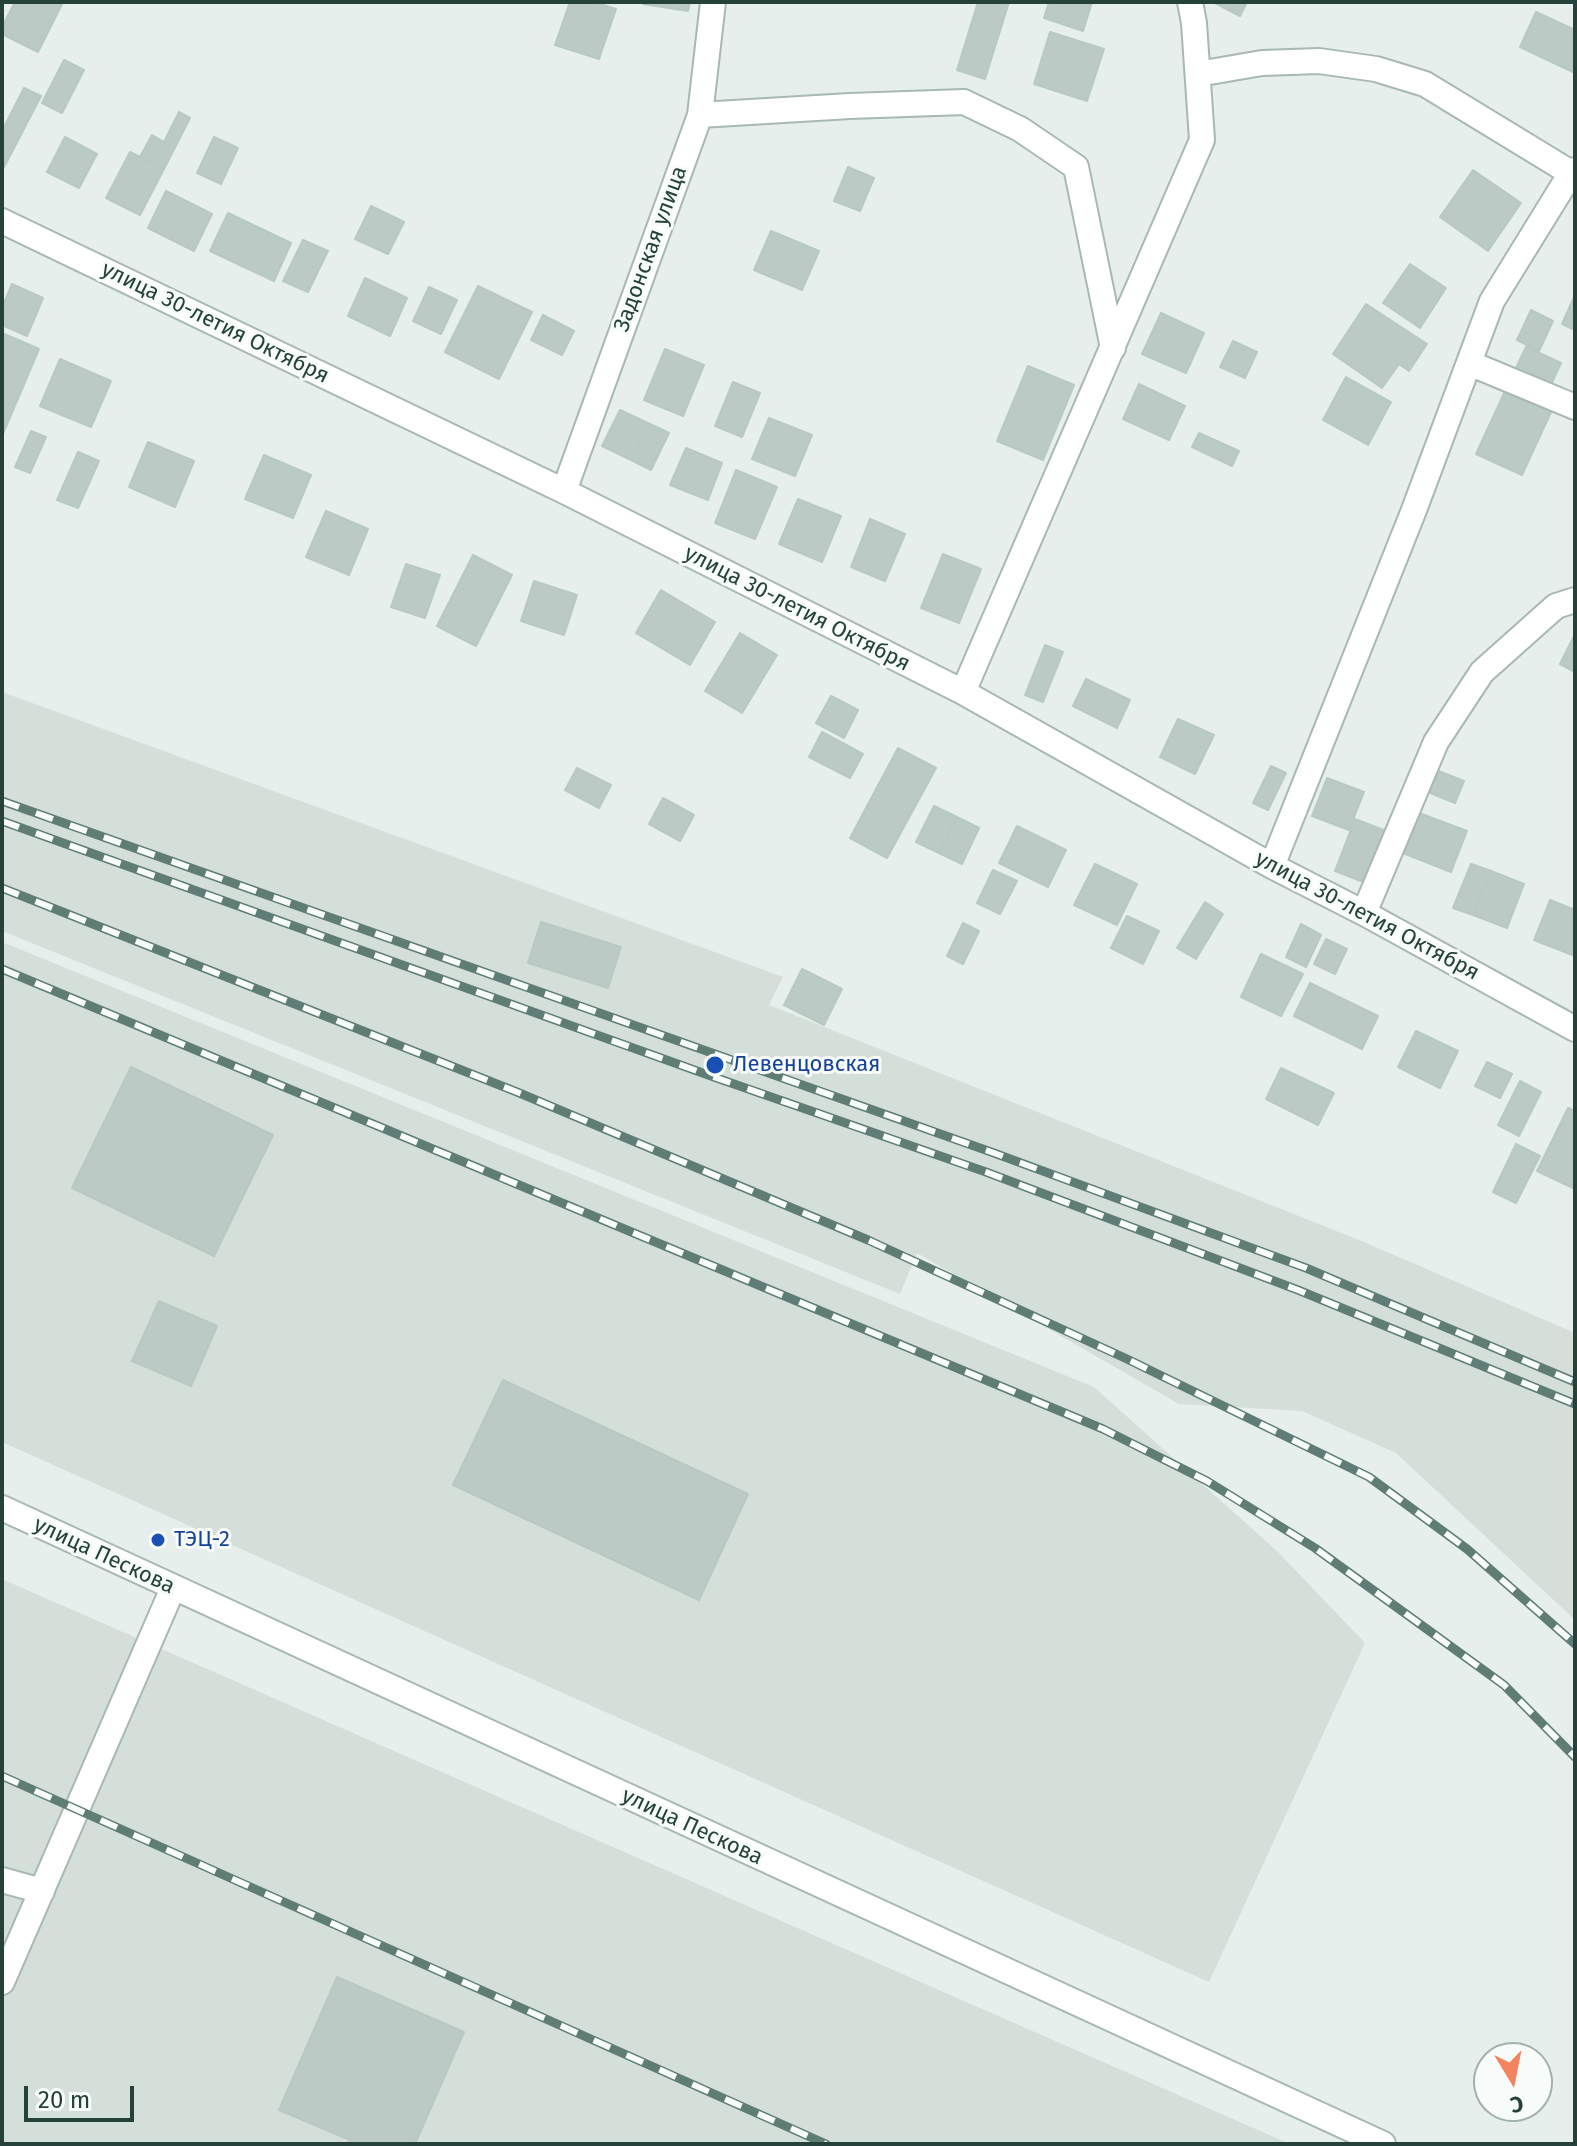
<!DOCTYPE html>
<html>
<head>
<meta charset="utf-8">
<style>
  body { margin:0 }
  #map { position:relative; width:1577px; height:2146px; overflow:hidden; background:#e6efeb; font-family:"Fira Sans",sans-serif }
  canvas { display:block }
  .frame { position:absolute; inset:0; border:4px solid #24423a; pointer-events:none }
  .north { position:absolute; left:1473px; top:2042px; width:80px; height:80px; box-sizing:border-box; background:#f7fbf9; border:2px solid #a3b1ad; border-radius:50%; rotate:170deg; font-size:22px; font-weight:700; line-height:32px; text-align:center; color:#24423a }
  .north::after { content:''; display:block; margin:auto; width:28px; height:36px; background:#f4845f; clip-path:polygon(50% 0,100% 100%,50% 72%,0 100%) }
  .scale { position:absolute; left:24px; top:2086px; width:110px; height:36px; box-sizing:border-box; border:4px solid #24423a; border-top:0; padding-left:10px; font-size:24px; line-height:28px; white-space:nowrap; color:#24423a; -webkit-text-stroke:6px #f7fbf9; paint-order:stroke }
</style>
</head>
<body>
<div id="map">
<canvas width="1577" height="2146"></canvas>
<div class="frame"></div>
<div class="north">С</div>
<div class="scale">20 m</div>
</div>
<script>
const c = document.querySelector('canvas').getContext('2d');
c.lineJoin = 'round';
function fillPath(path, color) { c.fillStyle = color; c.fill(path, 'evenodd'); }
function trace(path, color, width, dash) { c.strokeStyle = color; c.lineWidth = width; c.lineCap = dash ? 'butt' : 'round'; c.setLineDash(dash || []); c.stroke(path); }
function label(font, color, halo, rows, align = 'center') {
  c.font = font + ' "Fira Sans",sans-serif'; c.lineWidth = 6; c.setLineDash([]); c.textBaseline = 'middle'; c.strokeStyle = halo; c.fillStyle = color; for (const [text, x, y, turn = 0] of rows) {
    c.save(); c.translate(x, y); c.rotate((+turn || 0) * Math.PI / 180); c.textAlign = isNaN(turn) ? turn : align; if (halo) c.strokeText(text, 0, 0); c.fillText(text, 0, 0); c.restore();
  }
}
const built = new Path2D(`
  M2 692 783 977 769 1005 1364 1242 1575 1333V1620L1396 1453 1302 1411 1179 1404 917 1253 900 1294 2 931Z
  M2 942 1094 1387 1278 1552 1365 1643 1209 1982 2 1442Z
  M2 1579 1290 2144H2Z`);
const building = new Path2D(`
  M15 2H63L38 52 2 34V27Z
  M570 2H594L616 9 599 59 555 45Z
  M644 2H690L688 11 643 4Z
  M978 2H1009L985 79 957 70Z
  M1049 2H1092L1083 31 1044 18Z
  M1213 2H1247L1240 16Z
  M1536 12 1575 30V67L1573 72 1520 47Z
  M1050 32 1104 49 1087 101 1034 84Z
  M64 60 84 70 62 113 42 103Z
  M24 88 41 96 2 171V131Z
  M179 112 190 118 164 169 140 157 152 135 164 142Z
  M65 137 97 154 79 188 47 172Z
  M214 137 238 148 221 184 197 173Z
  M130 152 164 169 140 215 106 198Z
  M848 167 874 178 860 211 834 201Z
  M1473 170 1521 203 1488 251 1440 217Z
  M166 191 212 214 194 251 148 228Z
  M371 206 404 222 388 254 355 239Z
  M228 213 291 243 274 281 210 251Z
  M771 231 819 251 802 290 754 270Z
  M303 240 328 251 308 292 283 281Z
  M1410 264 1446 288 1420 328 1383 303Z
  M365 278 407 298 390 336 348 316Z
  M12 284 43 298 27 336 2 325V308Z
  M478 286 532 312 499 379 445 352Z
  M429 287 457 300 441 334 413 321Z
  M1575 295V330L1562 324Z
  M1366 304 1427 344 1409 371 1399 364 1382 388 1333 354Z
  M1531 310 1553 321 1539 351 1517 340Z
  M1161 313 1204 333 1186 373 1142 354Z
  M543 315 574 331 562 355 531 340Z
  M2 333 39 349 2 436Z
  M1233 341 1257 352 1245 378 1220 367Z
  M1526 347 1561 363 1549 389 1514 372Z
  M665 349 704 365 683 416 644 400Z
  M60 359 111 381 91 427 40 406Z
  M1028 366 1074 385 1043 460 997 441Z
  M1346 377 1391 402 1368 445 1323 420Z
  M733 382 760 393 742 437 715 426Z
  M1139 384 1185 406 1169 440 1123 419Z
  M1506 389 1552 410 1522 475 1476 454Z
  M620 410 650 424 631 460 602 446Z
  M769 418 812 435 795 476 752 459Z
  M650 424 669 433 651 470 631 460Z
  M31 431 46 437 30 473 15 467Z
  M1199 433 1239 451 1232 466 1192 447Z
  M148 442 194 461 175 507 129 487Z
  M686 448 722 463 708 500 670 485Z
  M78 452 99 461 78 508 57 500Z
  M264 455 311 475 293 518 245 499Z
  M736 470 777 487 755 539 715 523Z
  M798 499 841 516 822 562 779 544Z
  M326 511 368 529 349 575 306 557Z
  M870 519 905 534 885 581 851 567Z
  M943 554 981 569 959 623 921 608Z
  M473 555 512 575 476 646 437 626Z
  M406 564 440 575 425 618 391 607Z
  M534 581 577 595 564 635 521 621Z
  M661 590 715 622 690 665 636 633Z
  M740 633 777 655 742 713 705 691Z
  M1575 634V672L1560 664Z
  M1045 645 1063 652 1043 702 1025 695Z
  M1086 679 1130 700 1117 728 1073 706Z
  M831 696 858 710 844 738 816 723Z
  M1178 719 1214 735 1195 774 1160 757Z
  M822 732 863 754 850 778 809 757Z
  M898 748 936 768 887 858 850 838Z
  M1271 766 1286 773 1268 810 1253 803Z
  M577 768 611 785 599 808 565 790Z
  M1436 770 1464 781 1455 803 1428 792Z
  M1327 778 1364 792 1349 830 1312 816Z
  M663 798 694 815 680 841 649 824Z
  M934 806 957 817 939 853 916 842Z
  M1419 813 1467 831 1451 872 1403 853Z
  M957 817 979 828 962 864 939 853Z
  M1355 819 1386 831 1366 883 1335 871Z
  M1017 826 1066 850 1048 887 999 863Z
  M1095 864 1137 884 1117 925 1074 905Z
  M1471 864 1491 871 1473 915 1453 908Z
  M993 870 1017 881 1000 914 977 903Z
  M1491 871 1524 884 1507 928 1473 915Z
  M1550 900 1575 910V956L1534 940Z
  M1205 902 1223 914 1196 959 1177 948Z
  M1127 916 1159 931 1143 964 1111 948Z
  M541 922 621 947 608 988 528 963Z
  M963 923 979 931 963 964 947 956Z
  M1301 924 1321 935 1306 967 1286 957Z
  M1326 939 1347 949 1335 974 1314 964Z
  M1261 954 1303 974 1281 1016 1241 997Z
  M802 969 842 989 824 1025 784 1005Z
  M1310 983 1378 1016 1362 1049 1294 1016Z
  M1416 1031 1458 1051 1440 1088 1398 1067Z
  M1487 1062 1512 1074 1500 1098 1475 1086Z
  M131 1067 273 1135 214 1256 72 1188Z
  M1281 1068 1334 1093 1318 1125 1266 1099Z
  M1520 1081 1541 1092 1519 1136 1498 1125Z
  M1568 1108 1575 1111V1189L1537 1171Z
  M1516 1144 1540 1156 1516 1203 1493 1192Z
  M159 1301 217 1326 191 1386 132 1361Z
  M503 1380 748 1494 699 1600 453 1485Z
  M337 1977 464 2032 415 2144H348L350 2140 279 2110Z`);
const minor = new Path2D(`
  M1198 74 1262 63 1319 61 1376 69 1425 84 1571 173
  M700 115 850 106 964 102 1020 129 1076 167 1113 348
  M2 221 564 491 963 692 1272 866 1364 913 1575 1029
  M1469 363 1575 407
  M564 491 700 115 713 2
  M963 692 1202 140 1194 23 1190 2
  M1272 866 1414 510 1492 301 1571 173 1575 170
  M1364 913 1436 742 1482 672 1556 606 1575 600
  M2 1508 1383 2144
  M2 1880 42 1891
  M2 1982 173 1588`);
const rail = new Path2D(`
  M2 801 994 1153 1306 1268 1575 1382
  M2 821 711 1076 986 1172 1298 1290 1575 1404
  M2 888 517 1092 868 1240 1127 1359 1369 1477 1467 1549 1575 1644
  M2 969 1103 1429 1207 1481 1315 1548 1504 1685 1575 1757
  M2 1776 826 2144`);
const markers = [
  [715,1065,10,"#1a4fb4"],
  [158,1540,8,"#1a4fb4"]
];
const streetNames = [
  ["Задонская улица",651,249,-70],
  ["улица 30-летия Октября",215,323,26],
  ["улица 30-летия Октября",797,609,27],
  ["улица 30-летия Октября",1367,916,28],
  ["улица Пескова",104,1556,25],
  ["улица Пескова",692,1827,25]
];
const transitNames = [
  ["Левенцовская",733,1065],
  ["ТЭЦ-2",174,1540]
];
fillPath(built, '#d4dfda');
fillPath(building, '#bbcac4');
trace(building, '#b8c9c2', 2);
trace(minor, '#a8b8b2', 28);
trace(minor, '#fff', 24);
trace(rail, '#5f7d75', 9);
trace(rail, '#f7fbf9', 6, [18]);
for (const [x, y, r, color] of markers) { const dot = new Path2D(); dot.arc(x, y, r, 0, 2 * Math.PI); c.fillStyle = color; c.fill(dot); trace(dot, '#f7fbf9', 3); }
label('22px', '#24423a', '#f7fbf9', streetNames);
label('22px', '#164399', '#f7fbf9', transitNames, 'left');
</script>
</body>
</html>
